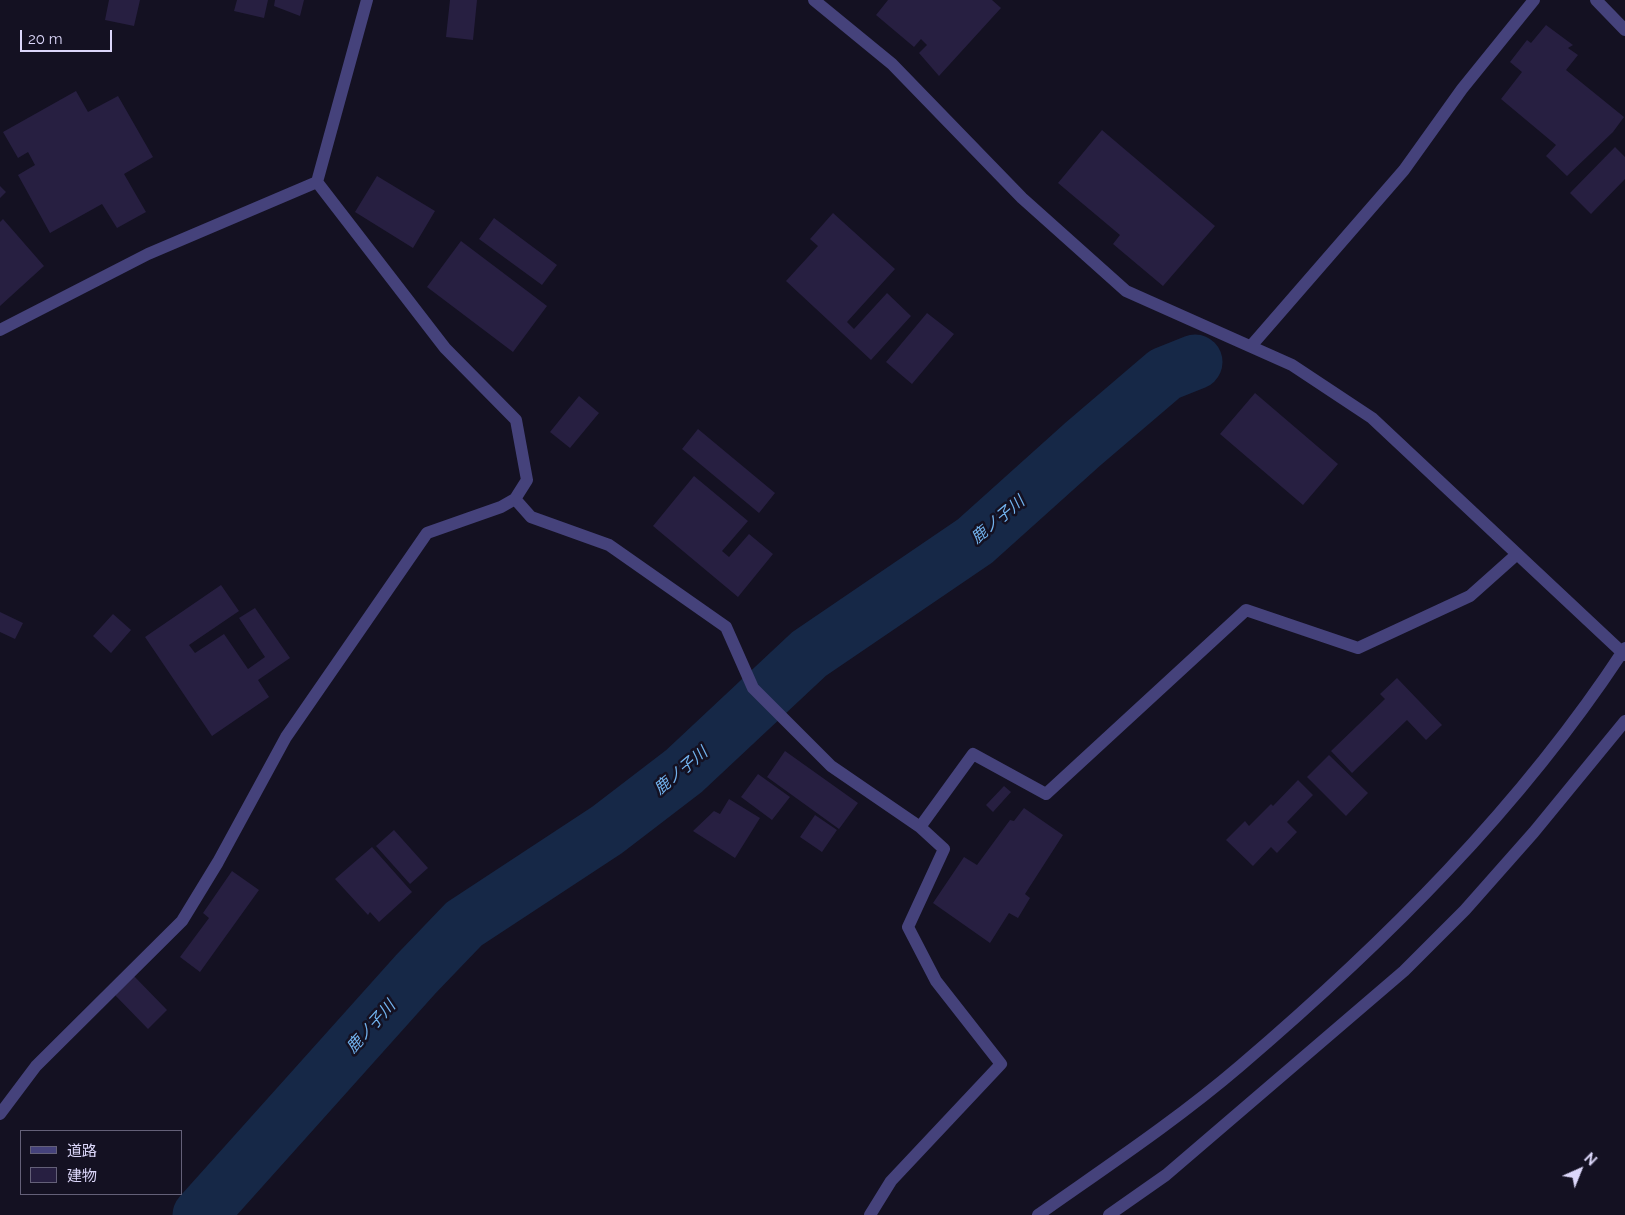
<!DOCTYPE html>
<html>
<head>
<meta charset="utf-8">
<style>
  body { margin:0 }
  #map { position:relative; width:1625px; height:1215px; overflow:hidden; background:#141122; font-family:Raleway,"Noto Sans JP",sans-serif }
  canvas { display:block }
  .legend { position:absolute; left:20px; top:1130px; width:162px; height:65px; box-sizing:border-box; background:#141122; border:1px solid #646078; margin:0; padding:6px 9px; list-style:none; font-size:15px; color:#dcd7fa }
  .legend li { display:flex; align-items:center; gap:10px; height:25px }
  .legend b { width:25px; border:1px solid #646078 }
  .north { position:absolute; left:1555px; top:1145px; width:50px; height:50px; -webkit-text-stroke:4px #141122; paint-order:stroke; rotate:44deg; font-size:14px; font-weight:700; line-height:20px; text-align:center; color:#dcd7fa }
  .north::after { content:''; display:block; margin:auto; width:18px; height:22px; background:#dcd7fa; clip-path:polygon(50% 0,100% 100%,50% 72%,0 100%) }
  .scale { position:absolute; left:20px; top:30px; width:92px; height:22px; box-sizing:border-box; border:2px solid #dcd7fa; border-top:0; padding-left:6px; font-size:15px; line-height:18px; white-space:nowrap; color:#dcd7fa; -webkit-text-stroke:4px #141122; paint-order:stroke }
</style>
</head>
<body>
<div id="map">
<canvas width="1625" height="1215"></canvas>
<ul class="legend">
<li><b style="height:6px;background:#45427b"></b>道路</li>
<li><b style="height:14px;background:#271f41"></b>建物</li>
</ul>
<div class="north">N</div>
<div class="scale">20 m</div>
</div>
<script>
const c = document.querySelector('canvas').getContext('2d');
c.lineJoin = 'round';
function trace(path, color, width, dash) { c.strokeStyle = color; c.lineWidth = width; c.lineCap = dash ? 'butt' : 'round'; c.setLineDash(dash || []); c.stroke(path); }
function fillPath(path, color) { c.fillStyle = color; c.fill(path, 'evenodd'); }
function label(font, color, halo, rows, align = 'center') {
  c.font = font + ' Raleway,"Noto Sans JP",sans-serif'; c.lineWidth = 5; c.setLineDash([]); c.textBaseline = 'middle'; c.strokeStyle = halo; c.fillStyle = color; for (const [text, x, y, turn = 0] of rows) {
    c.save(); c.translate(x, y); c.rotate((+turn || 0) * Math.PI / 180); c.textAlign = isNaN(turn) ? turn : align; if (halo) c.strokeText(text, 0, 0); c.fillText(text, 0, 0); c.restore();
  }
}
const river = new Path2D(`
  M200 1215 416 974 464 924 607 830 684 771 809 654 975 541 1083 444 1165 374 1195 362`);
const building = new Path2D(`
  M109 0H140L134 26 105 20Z
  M237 0H268L264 18 234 11Z
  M275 0H304L300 16 274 6Z
  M450 0H477L473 40 446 37Z
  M888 0H992L1001 8 939 76 919 53 927 45 921 39 914 47 876 15Z
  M1546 25 1573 45 1568 48 1578 55 1566 70 1624 117 1613 132 1567 176 1546 156 1556 145 1501 99 1522 72 1510 62 1527 40 1531 43Z
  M76 91 88 112 118 96 153 157 124 174 146 212 117 228 102 204 50 233 18 175 35 165 28 152 18 158 3 132Z
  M1102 130 1215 226 1163 286 1113 244 1120 235 1058 183Z
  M1615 147 1625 157V179L1591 214 1570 193Z
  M377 176 435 211 413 248 355 212Z
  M0 186 6 192 0 198Z
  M833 213 895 269 847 322 854 329 887 293 911 316 871 360 786 281 818 246 810 239Z
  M494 218 557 265 542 285 479 239Z
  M3 219 44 266 0 306V222Z
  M461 241 547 306 513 352 427 287Z
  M927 313 954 334 912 384 886 362Z
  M1255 393 1338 464 1303 505 1220 434Z
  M579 396 599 413 570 448 550 432Z
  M698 429 775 493 759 513 682 449Z
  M694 476 748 521 722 551 729 557 749 534 773 554 738 597 653 526Z
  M221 585 239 611 189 645 195 653 224 634 248 669 265 657 239 618 255 608 290 658 258 680 269 697 212 736 145 637Z
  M0 612 23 623 15 639 0 632Z
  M113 614 131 630 111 653 93 636Z
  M1397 678 1442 725 1426 740 1407 720 1352 773 1331 751 1385 699 1380 694Z
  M785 751 858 803 839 829 767 777Z
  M1329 755 1368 793 1346 816 1307 777Z
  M758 774 790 797 772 820 741 797Z
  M1298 780 1313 795 1287 822 1297 832 1277 853 1271 847 1253 866 1226 840 1245 821 1249 826 1271 804 1273 806Z
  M1004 786 1011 792 993 812 986 805Z
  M729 799 760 818 735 858 693 831 714 811 720 814Z
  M1024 808 1063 835 1025 894 1030 898 1018 918 1009 913 990 943 933 903 964 857 977 865 1010 820 1014 821Z
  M815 815 837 830 822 852 800 837Z
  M394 830 428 868 410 884 376 846Z
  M372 847 412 892 379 922 370 912 368 915 335 879Z
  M232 871 259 890 200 972 180 957 209 918 203 913Z
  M133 975 167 1010 148 1029 113 993Z`);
const minor = new Path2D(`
  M814 0 892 64 1022 198 1126 291 1292 365 1372 418 1625 655
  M1596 0 1625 30
  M0 330 148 254 317 182 367 0
  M1251 346 1404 170 1462 89 1534 0
  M515 499 531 517 609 545 726 627 753 688 831 766 920 827 944 849 908 927 936 981 1001 1064 891 1181 870 1215
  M920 827 973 754 1046 794 1246 610 1358 648 1470 596 1516 555
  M0 1114 36 1066 182 921 218 862 286 737 427 533 501 507 515 499 527 480 516 420 445 348 317 182
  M1038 1215C1106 1167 1177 1120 1240 1066 1384 943 1521 807 1625 648
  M1109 1215 1166 1175 1404 971 1465 910 1534 832 1625 721`);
const waterNames = [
  ["鹿ノ子川",998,520,-40],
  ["鹿ノ子川",681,771,-40],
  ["鹿ノ子川",371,1027,-48]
];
trace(river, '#162847', 55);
fillPath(building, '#271f41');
trace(minor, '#45427b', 12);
label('italic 16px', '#72b2ed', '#141122', waterNames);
</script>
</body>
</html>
